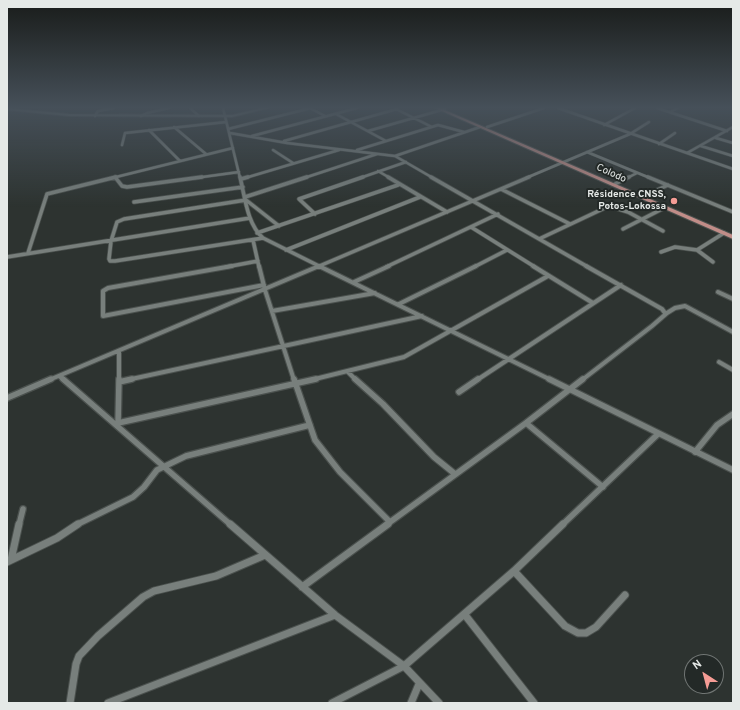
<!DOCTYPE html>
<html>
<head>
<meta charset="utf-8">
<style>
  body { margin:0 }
  #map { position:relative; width:740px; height:710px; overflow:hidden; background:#2d3330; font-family:Overpass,sans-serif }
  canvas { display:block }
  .frame { position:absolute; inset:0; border:8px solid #e5e9e7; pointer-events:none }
  .north { position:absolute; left:684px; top:654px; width:40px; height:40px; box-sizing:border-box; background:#232927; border:1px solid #717674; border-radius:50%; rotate:324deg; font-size:11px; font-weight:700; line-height:16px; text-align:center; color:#e5e9e7 }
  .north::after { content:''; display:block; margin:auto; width:14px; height:18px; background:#f59c95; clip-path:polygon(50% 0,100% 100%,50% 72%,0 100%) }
</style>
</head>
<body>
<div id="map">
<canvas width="740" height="710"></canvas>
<div class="frame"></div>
<div class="north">N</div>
</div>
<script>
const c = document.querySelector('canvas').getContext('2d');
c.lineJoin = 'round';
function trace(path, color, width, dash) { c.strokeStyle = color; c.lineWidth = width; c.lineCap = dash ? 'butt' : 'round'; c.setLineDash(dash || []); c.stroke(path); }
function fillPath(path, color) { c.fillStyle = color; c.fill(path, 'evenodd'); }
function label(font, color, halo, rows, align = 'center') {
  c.font = font + ' Overpass,sans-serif'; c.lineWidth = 4; c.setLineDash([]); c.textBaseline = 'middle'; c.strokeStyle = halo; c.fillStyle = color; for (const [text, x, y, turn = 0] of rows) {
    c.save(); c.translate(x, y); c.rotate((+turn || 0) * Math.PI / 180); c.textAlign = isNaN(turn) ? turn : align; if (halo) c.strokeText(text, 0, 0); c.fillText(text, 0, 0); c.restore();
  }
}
const minorFar4 = new Path2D(`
  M190 108 199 116
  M223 108 240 178
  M310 108 325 116
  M558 108 733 169
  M657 108 727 131
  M396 109 432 127
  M670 112 678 108
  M336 114 386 141
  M95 116 98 111 114 108
  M141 116 147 113 169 108
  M604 125 635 108
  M174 127 206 154
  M487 127 544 108
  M228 129 311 108
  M149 130 180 161
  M368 131 445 109
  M230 133 287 143 395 156 433 178
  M252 136 357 108
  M716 138 733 143
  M284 141 397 109
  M659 144 675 133
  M122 145 125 133 226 122
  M701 146 733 156
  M273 150 293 163
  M357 150 438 125 464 132
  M587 152 650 178
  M687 153 733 127
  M395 156 480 127
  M378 171 390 178
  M112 178 233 148
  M195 178 239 172
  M245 178 339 150
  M304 178 377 154
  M360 178 406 162
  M526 178 630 134 649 122
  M627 178 637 173`);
const minorFar3 = new Path2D(`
  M115 177 122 186 127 187 202 177
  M240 177C245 197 247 224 263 238L321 267
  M388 177 447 212
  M431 177 588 267
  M648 177 733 212
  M241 179 248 177
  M615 184 629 177
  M501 189 570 224
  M644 196 668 185
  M245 197 307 177
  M134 202 243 187
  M315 214 299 199 363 177
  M471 227 535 267
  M623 229 664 208
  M257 233 398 185
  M263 238 115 261H110L109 259 111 241 117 222 124 219 246 200 279 226
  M539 239 609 206 628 212 663 231
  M253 240 259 267
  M286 250 420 197
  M661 252 675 247 697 250
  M28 253 47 194 116 177
  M7 257 250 218
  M713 262 697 250 724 233
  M226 267 258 261
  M317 267 529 177
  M386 267 498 214
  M474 267 507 250`);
const minorFar2 = new Path2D(`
  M232 266 108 288 103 291V316L264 285
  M259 266 265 290 294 380
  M319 266 551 380
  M533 266 593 303
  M586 266 662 309 665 313
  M354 282 389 266
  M718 292 733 299
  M399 304 476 266
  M272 311 375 293
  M719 362 733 370
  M348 372 356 380
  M59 376 64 380
  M49 380 319 266
  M119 380V351
  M127 380 422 316
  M311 380 404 357 548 276
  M477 380 621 285
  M582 380 652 326 667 313 675 308 685 306 733 332`);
const minorFar1 = new Path2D(`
  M63 379 231 525
  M294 379 315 440 340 472 390 522
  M355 379 383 404 434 457 455 474
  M549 379 733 470
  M119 382 132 379
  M459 392 478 379
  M7 398 51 379
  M118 423 316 379
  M526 423 603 487
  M118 425 119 379
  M695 452 717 425 733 414
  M19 525 23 509
  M76 525 133 497 144 487 157 470 186 456 310 425
  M386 525 526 423 583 379
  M562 525 658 434`);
const minor = new Path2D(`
  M230 524 335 615 404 666 439 703
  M11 560 19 524
  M7 562 57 538 78 524
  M514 571 565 626 578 633H586L596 627 625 595
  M302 587 388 524
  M465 615 534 703
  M70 703 76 664 79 656 98 636 143 597 154 591 216 576 265 555
  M108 703 335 615
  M332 703 404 666 514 571 563 524
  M411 703 419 684`);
const secondary = new Path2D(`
  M7 108 69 114 232 115 263 108H269L232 117 69 116 7 110Z`);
const primary = new Path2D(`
  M435 108H440L733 235V239Z`);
const markers = [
  [674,201,4,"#f59c95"]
];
const farStreetnames = [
  ["Colodo",611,174,24]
];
const farPoinames = [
  ["Résidence CNSS,",666,195],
  ["Potos-Lokossa",666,207]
];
trace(minorFar4, '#4b514e', 3.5);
trace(minorFar3, '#4b514e', 5);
trace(minorFar2, '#4b514e', 6);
trace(minorFar1, '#4b514e', 8);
trace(minor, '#4b514e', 9);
trace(secondary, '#4b514e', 2);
trace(primary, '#4b514e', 2);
trace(minorFar4, '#787f7c', 2.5);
trace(minorFar3, '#787f7c', 3.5);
trace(minorFar2, '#787f7c', 4);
trace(minorFar1, '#787f7c', 5.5);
trace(minor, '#787f7c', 7);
fillPath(secondary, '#787f7c');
fillPath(primary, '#c18d88');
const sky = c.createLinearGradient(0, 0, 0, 207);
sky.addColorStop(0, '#191c1a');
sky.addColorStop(0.52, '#465059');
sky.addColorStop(1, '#46505900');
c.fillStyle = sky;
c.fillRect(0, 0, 740, 207);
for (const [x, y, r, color] of markers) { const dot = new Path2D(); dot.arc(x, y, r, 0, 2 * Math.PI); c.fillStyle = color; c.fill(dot); trace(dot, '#232927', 1.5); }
label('10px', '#e5e9e7', '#232927', farStreetnames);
label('bold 10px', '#e5e9e7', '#232927', farPoinames, 'right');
</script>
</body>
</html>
